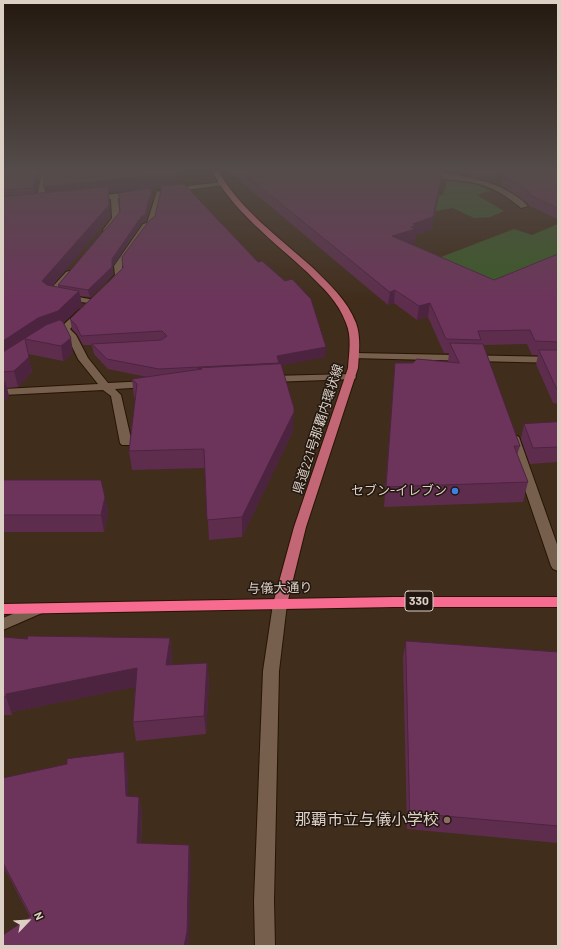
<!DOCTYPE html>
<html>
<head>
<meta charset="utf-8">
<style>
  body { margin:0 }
  #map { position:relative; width:561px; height:949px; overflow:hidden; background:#412d1b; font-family:Barlow,sans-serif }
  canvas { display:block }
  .frame { position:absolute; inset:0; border:4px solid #dccfc4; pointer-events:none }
  .north { position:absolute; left:8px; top:901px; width:40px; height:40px; -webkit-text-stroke:3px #211710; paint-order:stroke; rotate:65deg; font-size:11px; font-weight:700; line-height:16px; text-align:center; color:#dccfc4 }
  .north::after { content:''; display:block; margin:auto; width:14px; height:18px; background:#dccfc4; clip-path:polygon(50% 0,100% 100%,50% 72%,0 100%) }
</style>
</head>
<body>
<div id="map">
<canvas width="561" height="949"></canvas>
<div class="frame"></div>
<div class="north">N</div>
</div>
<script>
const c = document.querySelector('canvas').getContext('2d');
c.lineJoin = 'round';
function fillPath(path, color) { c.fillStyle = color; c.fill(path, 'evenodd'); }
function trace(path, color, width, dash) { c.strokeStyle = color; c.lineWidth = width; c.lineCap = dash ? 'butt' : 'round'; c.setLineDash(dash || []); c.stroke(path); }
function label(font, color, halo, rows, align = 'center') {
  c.font = font + ' Barlow,"Noto Sans JP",sans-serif'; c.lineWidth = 3; c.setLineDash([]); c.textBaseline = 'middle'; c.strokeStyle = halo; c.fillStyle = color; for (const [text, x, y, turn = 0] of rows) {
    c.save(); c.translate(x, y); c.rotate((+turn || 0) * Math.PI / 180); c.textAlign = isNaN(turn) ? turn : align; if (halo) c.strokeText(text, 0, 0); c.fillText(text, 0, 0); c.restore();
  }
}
const green = new Path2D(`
  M448 180 476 184 490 191 477 195 504 211 490 217 474 218 453 208 418 214 434 197 443 195Z
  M558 224V263L488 289 428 262 514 229 532 235Z`);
const minor = new Path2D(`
  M42 170H48L44 204 40 206 36 204Z
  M401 170C438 170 502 177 528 206L521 208C508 197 495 188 479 184 463 179 410 178 401 170Z
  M222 182 224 183V185L171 192 167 190 171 188Z
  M157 191 163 192 154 224 149 228 122 266V278L114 286H108L107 284 115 275 114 266 143 224 147 223Z
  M135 192 139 194 138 196 118 198 120 218 110 232H104L103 230 112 218 111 199 94 200H91V196Z
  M69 271 73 274 56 293 95 300V304L47 297V293L66 272Z
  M82 309 87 312 70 329 76 335 88 358 108 383 148 381 153 384 148 387 115 389 121 395 132 443 130 445H122L120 443 111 396 103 390 3 395V389L98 384 78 359 67 336 59 329 79 310Z
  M355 353 558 357V363L351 358 350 356Z
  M351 374 355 375 356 377 355 379 270 382 265 379 270 376Z
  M513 434 519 437 558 547V571L553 569 551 566 507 437Z
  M280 599 285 600 287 604 279 671 274 901 275 946H255L254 901 263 671 273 604 275 600Z
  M37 604 42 605 44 609 42 613 3 630V618Z`);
const major = new Path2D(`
  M212 170H218C238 208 281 239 313 268 330 285 347 300 356 323 361 337 359 353 358 368L306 527 287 604 285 608 280 609 275 608 273 604 294 527 348 368C349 353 352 337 346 323 338 301 323 288 307 272 277 244 228 207 212 170Z`);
const highway = new Path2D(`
  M394 597H558V607H394L3 614V604Z`);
const wall = new Path2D(`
  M3 170H42L37 194 178 184 325 357 282 365 293 431 242 537 209 540 205 468 132 470 129 451 136 399 134 397 132 379 147 377 108 369 94 354 92 345H83L77 334 72 329 70 319 123 268 155 216 162 187 109 193 110 217 52 286 58 287V285L153 195 146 222 142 223 113 266V274L90 297 80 296 82 305 63 323 73 353 63 361 28 354 32 372 18 387 7 388 9 396 3 402Z
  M227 170H443L432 229 416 235 415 242 409 243 494 280 558 254V404L553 403 536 364 538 355H532L527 344 483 345 520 446 517 455 528 482 523 502 384 507 395 363H413L448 362 449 353H444L428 317 417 320 394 303 388 305Z
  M457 170H558V218L557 219 528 205V203L501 185 502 178 491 181 473 178Z
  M558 422V462L530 464 521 439 524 424Z
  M3 480 105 497 108 513 104 532H3Z
  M3 637 27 639 170 638 172 656 171 665 207 663 209 681 206 734 136 741 133 722 135 687 12 712V715H3Z
  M406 641 558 652V843L407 829 403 657Z
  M124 752 127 767 128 796 139 797 142 812 141 843 189 845 191 860 30 917 6 871 3 872V778Z`);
const shadedWall = new Path2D(`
  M37 170H42L36 201 33 188Z
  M443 170 442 179 432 229 416 235 415 242 391 249 392 236Z
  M493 170H529L502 175V178L491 181Z
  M177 173 178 185 109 193 110 217 45 295 42 281 46 199 44 187Z
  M152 188 153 195 146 222 142 223 113 266V274L90 297 88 290 112 259 141 217Z
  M395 290 394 303 388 305 390 292Z
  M79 291 82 305 60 326 25 339 3 358V341Z
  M430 303 428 317 417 320 419 306Z
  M71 338 73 353 63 361 61 346Z
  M326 347 325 357 279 366 277 356Z
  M29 357 32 372 18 387 14 371Z
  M5 381 9 396 3 402V383Z
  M294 412 293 431 242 537V517Z
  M105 497 108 513 104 532 101 515Z
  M170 638 172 656 169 683 166 665Z
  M207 663 209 681 206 734 204 716Z
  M137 668 140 686 12 712V715L6 697V694Z
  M124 752 127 767 129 811 126 796Z
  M139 797 142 812 140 858 137 843Z
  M189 845 191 860 189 946H184Z
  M3 865 6 871 3 872Z`);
const building = new Path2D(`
  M3 170H37L33 188 3 190Z
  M46 170H174L177 173 44 187Z
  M240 170H443L433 217 413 224 415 226 411 227 416 229 392 236 494 280 558 254V342L535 341 530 330 478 331 481 340 446 339 430 303 419 306 395 290 390 292Z
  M520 170H558V208L530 195V192L502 175Z
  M184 184 258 262 262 261 285 281 292 279 311 299 326 347 277 356 279 363 159 369 107 359 92 344 161 340 167 336 162 331 81 336 76 325 70 319 123 268 122 257 149 221 155 216 162 186Z
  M108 187 109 205 42 281 47 285 79 291 58 311 38 318 3 341V197Z
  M152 188 145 215 141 217 112 259V267L88 290 58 285 120 212 119 193Z
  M60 320 63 322 71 338 61 346 25 339 29 357 14 371 3 372V352L46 325Z
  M450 343 483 344 520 446H514L528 482 386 487 395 363H413L417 359 459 363Z
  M539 350H558V389H557Z
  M281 364 294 408V412L242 517 207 520 204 449 129 451 137 384 132 379 202 369 198 368Z
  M558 422V447L533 448 524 424Z
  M3 480H101L105 497 101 515H3Z
  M28 636 170 638 166 665 207 663 204 716 133 722 137 668 6 694V697H3V637L27 639Z
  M406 641 558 652V826L410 813Z
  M124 752 126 796 139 797 137 843 189 845 187 932 184 946H3V935L31 916 3 863V778L67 764V759Z`);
const markers = [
  [455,491,4,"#3f7fe0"],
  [447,820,4,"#8d6e63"]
];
const shields = [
  [419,601,28]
];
const shieldNames = [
  ["330",419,601]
];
const streetNames = [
  ["県道221号那覇内環状線",318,429,-72],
  ["与儀大通り",280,588,-1]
];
const poiNames = [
  ["セブン-イレブン",447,491]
];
const nearPoinames = [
  ["那覇市立与儀小学校",439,820]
];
fillPath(green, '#3b5b27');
trace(minor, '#271404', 2);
trace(major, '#271404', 2);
trace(highway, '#271404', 2);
fillPath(minor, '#765f4c');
fillPath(major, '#c36675');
fillPath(highway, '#f76b91');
fillPath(wall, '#5e2d4e');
fillPath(shadedWall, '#4c2440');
fillPath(building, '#6d345b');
trace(building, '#4c2440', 1);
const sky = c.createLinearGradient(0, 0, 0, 303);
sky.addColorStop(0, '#24190f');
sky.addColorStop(0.56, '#544c4a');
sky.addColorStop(1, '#544c4a00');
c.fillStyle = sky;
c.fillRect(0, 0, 561, 303);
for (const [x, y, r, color] of markers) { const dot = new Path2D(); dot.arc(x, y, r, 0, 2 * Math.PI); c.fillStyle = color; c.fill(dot); trace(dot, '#211710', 1.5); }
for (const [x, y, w] of shields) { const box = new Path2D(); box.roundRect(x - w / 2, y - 10, w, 20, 3); c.fillStyle = '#211710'; c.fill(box); trace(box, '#dccfc4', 1); }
label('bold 12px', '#dccfc4', null, shieldNames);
label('13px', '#dccfc4', '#211710', streetNames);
label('13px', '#dccfc4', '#211710', poiNames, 'right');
label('16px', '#dccfc4', '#211710', nearPoinames, 'right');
</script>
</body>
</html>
